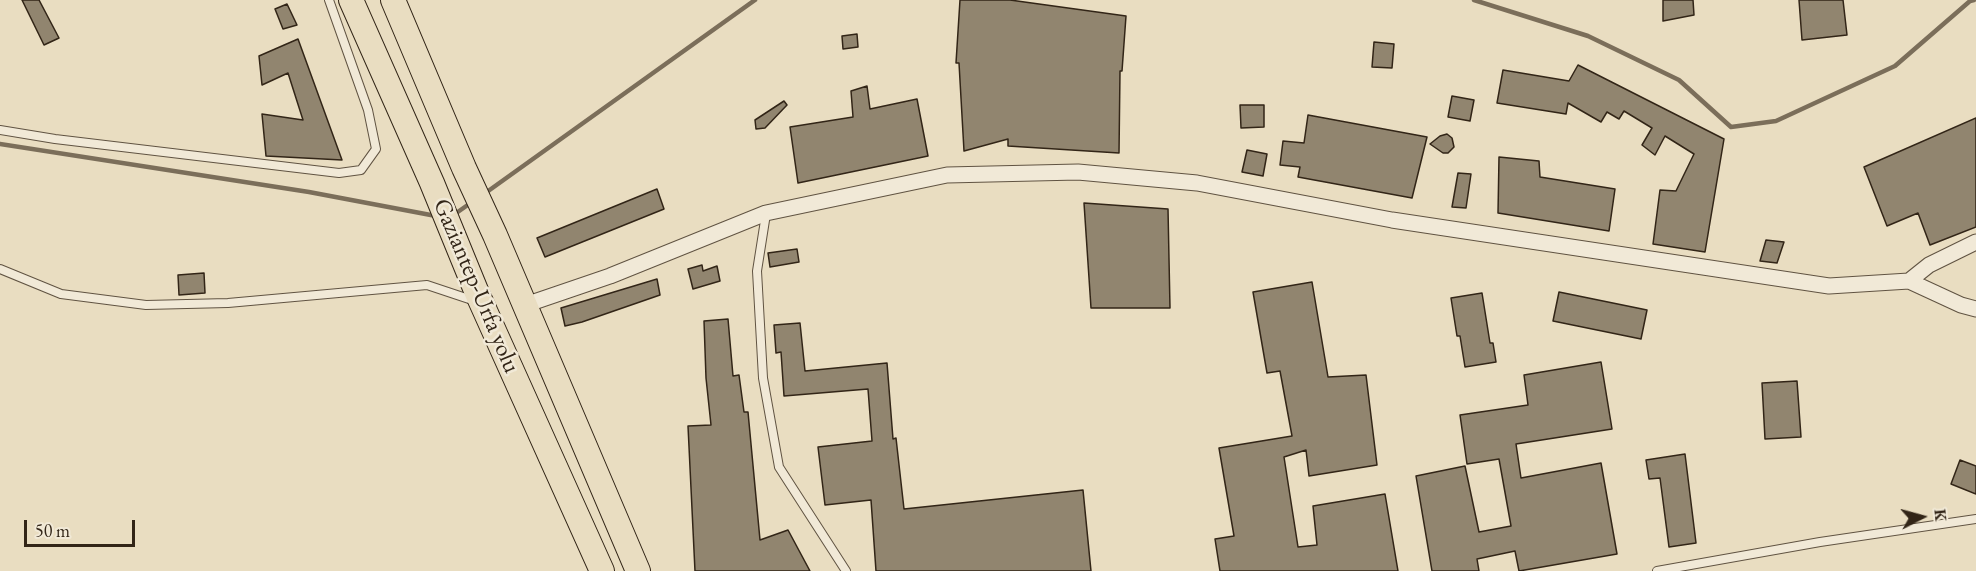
<!DOCTYPE html>
<html>
<head>
<meta charset="utf-8">
<style>
  body { margin:0 }
  #map { position:relative; width:1976px; height:571px; overflow:hidden; background:#e9ddc1; font-family:"EB Garamond",serif }
  canvas { display:block }
  .north { position:absolute; left:1892px; top:487px; width:60px; height:60px; -webkit-text-stroke:4px #f1e9d7; paint-order:stroke; rotate:84deg; font-size:16px; font-weight:700; line-height:24px; text-align:center; color:#322517 }
  .north::after { content:''; display:block; margin:auto; width:21px; height:27px; background:#322517; clip-path:polygon(50% 0,100% 100%,50% 72%,0 100%) }
  .scale { position:absolute; left:24px; top:520px; width:111px; height:27px; box-sizing:border-box; border:3px solid #322517; border-top:0; padding-left:8px; font-size:18px; line-height:21px; white-space:nowrap; color:#322517; -webkit-text-stroke:4px #f1e9d7; paint-order:stroke }
</style>
</head>
<body>
<div id="map">
<canvas width="1976" height="571"></canvas>
<div class="north">K</div>
<div class="scale">50 m</div>
</div>
<script>
const c = document.querySelector('canvas').getContext('2d');
c.lineJoin = 'round';
function trace(path, color, width, dash) { c.strokeStyle = color; c.lineWidth = width; c.lineCap = dash ? 'butt' : 'round'; c.setLineDash(dash || []); c.stroke(path); }
function fillPath(path, color) { c.fillStyle = color; c.fill(path, 'evenodd'); }
function label(font, color, halo, rows, align = 'center') {
  c.font = font + ' "EB Garamond",serif'; c.lineWidth = 5; c.setLineDash([]); c.textBaseline = 'middle'; c.strokeStyle = halo; c.fillStyle = color; for (const [text, x, y, turn = 0] of rows) {
    c.save(); c.translate(x, y); c.rotate((+turn || 0) * Math.PI / 180); c.textAlign = isNaN(turn) ? turn : align; if (halo) c.strokeText(text, 0, 0); c.fillText(text, 0, 0); c.restore();
  }
}
const stream = new Path2D(`
  M1474 0 1588 36 1679 80 1731 127 1776 121 1895 66 1970 1 1974 0
  M0 144 309 192 436 216
  M484 194 755 0
  M452 216 472 202`);
const building = new Path2D(`
  M22 0H39L59 38 44 45Z
  M960 0H1010L1126 16 1122 71H1120L1119 153 1008 146V139L964 151 959 63H956Z
  M1663 0H1693L1694 15 1663 21Z
  M1799 0H1843L1847 35 1802 40Z
  M287 4 297 25 283 29 275 9Z
  M857 34 858 47 843 49 842 36Z
  M298 39 342 160 266 156 262 114 303 120 288 73 262 85 259 56Z
  M1374 42 1394 44 1392 68 1372 67Z
  M1578 65 1724 139 1705 252 1653 244 1660 190 1676 191 1694 154 1665 136 1655 155 1642 145 1652 128 1624 111 1619 119 1607 112 1601 122 1568 103 1566 114 1497 103 1503 70 1569 81Z
  M867 86 870 109 917 99 928 156 798 183 790 127 853 117 851 91Z
  M1452 96 1474 100 1470 121 1448 117Z
  M784 101 787 105 765 128 756 129 755 120Z
  M1240 105H1264V127L1241 128Z
  M1308 115 1427 137 1412 198 1298 177 1300 167 1280 165 1283 141 1304 143Z
  M1976 118V227L1930 245 1918 213 1887 226 1864 167Z
  M1447 134 1452 138 1454 147 1448 153H1443L1430 144 1440 136Z
  M1247 150 1267 154 1263 176 1242 172Z
  M1499 157 1539 161 1540 177 1615 189 1609 231 1498 213Z
  M1458 173 1471 174 1466 208 1452 207Z
  M657 189 664 209 545 257 537 238Z
  M1084 203 1168 209 1170 308H1091Z
  M1766 240 1784 242 1777 263 1760 261Z
  M797 249 799 262 770 267 768 253Z
  M702 265 703 271 717 266 720 281 693 289 688 269Z
  M204 273 205 293 179 295 178 275Z
  M657 279 660 295 582 322 565 326 561 308Z
  M1312 282 1328 377 1366 375 1377 465 1309 476 1306 450 1284 457 1298 547 1317 545 1313 506 1385 494 1398 571H1220L1215 539 1234 536 1219 448 1292 436 1280 371 1267 373 1253 292Z
  M1559 292 1647 310 1641 339 1553 321Z
  M1482 293 1490 343H1493L1496 362 1465 367 1460 336H1457L1451 298Z
  M728 319 733 376 739 375 744 412H748L760 540 788 530 810 571H695L688 426 711 425 706 378 704 321Z
  M800 323 805 371 887 363 893 439 896 438 904 509 1083 490 1091 571H876L871 500 825 505 818 447 872 441 868 389 784 396 781 352 776 353 774 325Z
  M1601 362 1612 429 1516 444 1521 478 1601 463 1617 554 1519 571 1515 551 1477 559 1479 571H1432L1416 476 1465 466 1479 532 1511 526 1499 459 1467 464 1460 415 1528 405 1524 375Z
  M1797 381 1801 437 1765 439 1762 383Z
  M1685 454 1696 543 1669 547 1660 478 1649 479 1646 460Z
  M1960 460 1976 466V494L1951 484Z`);
const service = new Path2D(`
  M0 130 55 139 339 173 361 170 376 149 368 110 329 0
  M766 214 757 271 763 378 779 467 846 571
  M0 269 61 294 146 305 228 303 427 285 475 301
  M1657 571 1820 542 1976 519`);
const minor = new Path2D(`
  M1909 281 1929 265 1976 242
  M525 305 610 276 766 213 947 175 1078 172 1197 183 1392 220 1829 286 1909 281 1961 305 1976 309`);
const trunk = new Path2D(`
  M351 0 432 183 477 293 602 571
  M393 0 464 168 495 235 638 571`);
const streetNames = [
  ["Gaziantep-Urfa yolu",476,286,67]
];
trace(stream, '#7b6e5a', 4.5);
fillPath(building, '#91856f');
trace(building, '#322517', 1.5);
trace(service, '#605342', 10);
trace(minor, '#605342', 17);
trace(trunk, '#322517', 26);
trace(service, '#f1e9d7', 8);
trace(minor, '#f1e9d7', 15);
trace(trunk, '#e9ddc1', 24);
label('24px', '#322517', '#f1e9d7', streetNames);
</script>
</body>
</html>
